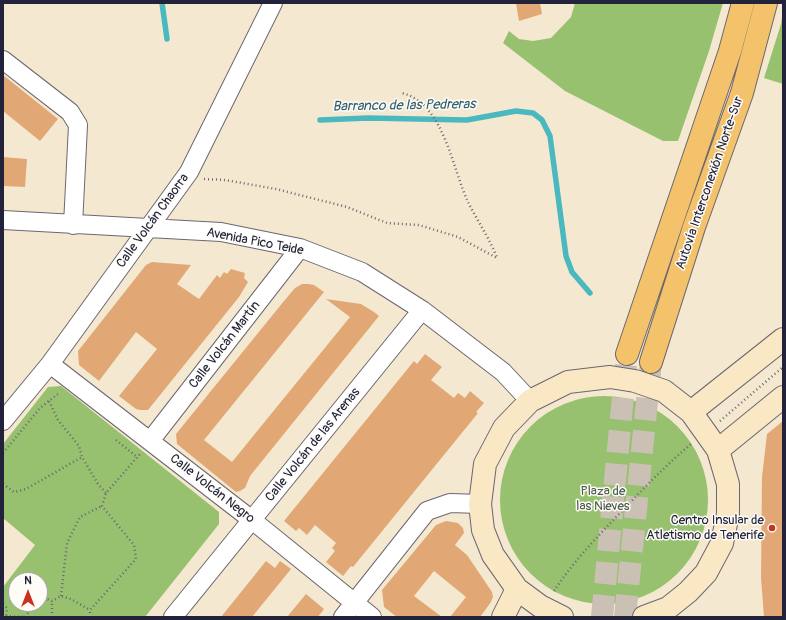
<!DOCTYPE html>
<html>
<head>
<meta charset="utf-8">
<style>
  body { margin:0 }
  #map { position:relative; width:786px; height:620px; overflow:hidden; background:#f4e8d1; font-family:Pangolin,sans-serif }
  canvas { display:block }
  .frame { position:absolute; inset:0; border:4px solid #22223b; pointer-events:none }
  .north { position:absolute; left:8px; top:572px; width:40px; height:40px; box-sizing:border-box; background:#fdfcf7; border:1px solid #a5a5ac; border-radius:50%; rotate:0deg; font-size:11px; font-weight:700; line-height:16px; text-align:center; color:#22223b }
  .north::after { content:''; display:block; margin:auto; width:14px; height:18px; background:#c8321e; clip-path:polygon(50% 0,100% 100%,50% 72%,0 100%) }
</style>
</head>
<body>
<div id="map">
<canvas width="786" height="620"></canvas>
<div class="frame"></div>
<div class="north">N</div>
</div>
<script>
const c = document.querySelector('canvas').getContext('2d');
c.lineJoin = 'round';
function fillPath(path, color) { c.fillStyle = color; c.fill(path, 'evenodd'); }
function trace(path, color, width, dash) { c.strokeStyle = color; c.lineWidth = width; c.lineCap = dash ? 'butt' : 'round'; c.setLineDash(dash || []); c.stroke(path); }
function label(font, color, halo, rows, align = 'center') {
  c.font = font + ' Pangolin,sans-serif'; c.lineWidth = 3; c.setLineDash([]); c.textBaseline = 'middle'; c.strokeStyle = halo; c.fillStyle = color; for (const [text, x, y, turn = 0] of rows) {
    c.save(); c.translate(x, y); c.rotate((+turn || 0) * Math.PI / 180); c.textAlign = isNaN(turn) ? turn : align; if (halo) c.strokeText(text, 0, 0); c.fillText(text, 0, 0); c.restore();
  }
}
const green = new Path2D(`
  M575 3H723L709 51 678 141H663L565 91 503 43 509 31 519 39 533 41 551 38 571 17Z
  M783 10V84L764 78 781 24Z
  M61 386 219 512V524L145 617H3V587L35 545 3 518V444L48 387ZM16 580H40V604H16Z
  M500 500a104 104 0 1 1 208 0a104 104 0 1 1-208 0Z`);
const stream = new Path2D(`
  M162 3 167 39
  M320 120 368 118 467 120 516 111 533 113 542 120 550 136 566 256 572 272 590 293`);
const building = new Path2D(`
  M516 3H540L542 14 519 21Z
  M3 75 58 119 40 141 3 111Z
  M3 157 27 159 25 187 3 186Z
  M152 262 191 265 177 284 199 299 217 275 220 278 224 272 227 274 231 269 245 273 244 278 248 282 239 297 148 410H140L136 409 119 396 157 349 136 332 99 381 79 365 78 351 146 265Z
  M302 284H308L314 285 324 292 204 440 232 462 350 317 326 299 361 304 374 312 379 316 250 476 245 488 240 491 236 492 177 444 176 434 284 301 295 288Z
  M425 354 442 367 431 380 454 398 458 393 465 398 470 391 484 403 476 412 478 413 353 567 351 566 343 576 326 562 335 551 332 548 336 543 315 525 307 535 299 528 296 531 284 521 414 361 417 364Z
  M783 421V617H764L761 578 762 477 767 434Z
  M446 521 458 523 463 528 464 533 455 545 467 555 492 592 493 597 491 602 480 617H450L466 597 434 571 414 596 442 617H397L384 607 382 590 436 525Z
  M266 561 275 568 280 561 291 569 252 617H221Z
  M306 594 324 609 318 617H287Z`);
const highwayTunnel = new Path2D(`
  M602 617 627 354
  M625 617 651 362`);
const path = new Path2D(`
  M204 179 225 180 276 189 347 207 387 223 419 225 458 237 497 258C490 239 478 222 469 204 452 170 445 104 402 93
  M49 401 58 420 79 446 82 457 98 484 106 493
  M720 421 783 367
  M116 440 137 457
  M3 453 40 408 59 393
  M3 484 14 492 26 489 82 457
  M554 591C573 562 597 537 621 512 643 489 666 465 691 444
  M61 596 67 543 80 517 102 506
  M40 601 47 599 52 601 61 596 71 599 90 610
  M3 604 7 608 6 617
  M6 616 26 617
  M25 617 35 604
  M52 617V601
  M90 617V610L136 559 134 545 102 506 106 493 140 454`);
const street = new Path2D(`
  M3 60 70 112 78 125 73 225
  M3 220 221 232 300 248 362 272 422 310 503 372 530 401
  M50 364 252 520 372 617
  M3 421 50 364 189 172 273 3
  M150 441 300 248
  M173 617 422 310
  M343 617 427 511 450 503 480 504`);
const secondary = new Path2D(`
  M691 412 783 339
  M718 450 783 397
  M503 617 517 589
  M562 617 540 606 517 589 493 555 483 530 480 504 485 464 504 428 530 401 568 382 610 377 635 381 664 391 691 412 718 450 728 484V514L722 543 706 573 688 592 668 608 644 617`);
const highway = new Path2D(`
  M627 354 730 51 743 3
  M651 362 694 227 742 93 766 3`);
const markers = [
  [772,528,4,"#c8321e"]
];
const streetNames = [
  ["Autovía Interconexión Norte-Sur",710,183,-71],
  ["Calle Volcán Chaorra",153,221,-54],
  ["Avenida Pico Teide",255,242,11],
  ["Calle Volcán Martín",225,345,-52],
  ["Calle Volcán de las Arenas",313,445,-51],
  ["Calle Volcán Negro",212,489,38]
];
const parkNames = [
  ["Plaza de",603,492],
  ["las Nieves",603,507]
];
const poiNames = [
  ["Centro Insular de",764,521],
  ["Atletismo de Tenerife",764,536]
];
const waterNames = [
  ["Barranco de las Pedreras",404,106,-1]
];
fillPath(green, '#97c16e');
trace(stream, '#4ab9bf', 5.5);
fillPath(building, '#e1a875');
trace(highwayTunnel, '#cac0b3', 22, [22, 11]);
trace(street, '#6c6770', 20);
trace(secondary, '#6c6770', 24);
trace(highway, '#6c6770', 24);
trace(path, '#6c6770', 2.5, [1, 3]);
trace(street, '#fff', 18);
trace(secondary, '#fae7c3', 22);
trace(highway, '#f3c26a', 22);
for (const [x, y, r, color] of markers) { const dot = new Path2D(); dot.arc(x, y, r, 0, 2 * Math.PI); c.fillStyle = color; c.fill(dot); trace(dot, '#fdfcf7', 1.5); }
label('13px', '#22223b', '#fdfcf7', streetNames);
label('13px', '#4b5a4d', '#fdfcf7', parkNames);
label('13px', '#22223b', '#fdfcf7', poiNames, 'right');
label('italic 14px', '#325e70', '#fdfcf7', waterNames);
</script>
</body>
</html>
